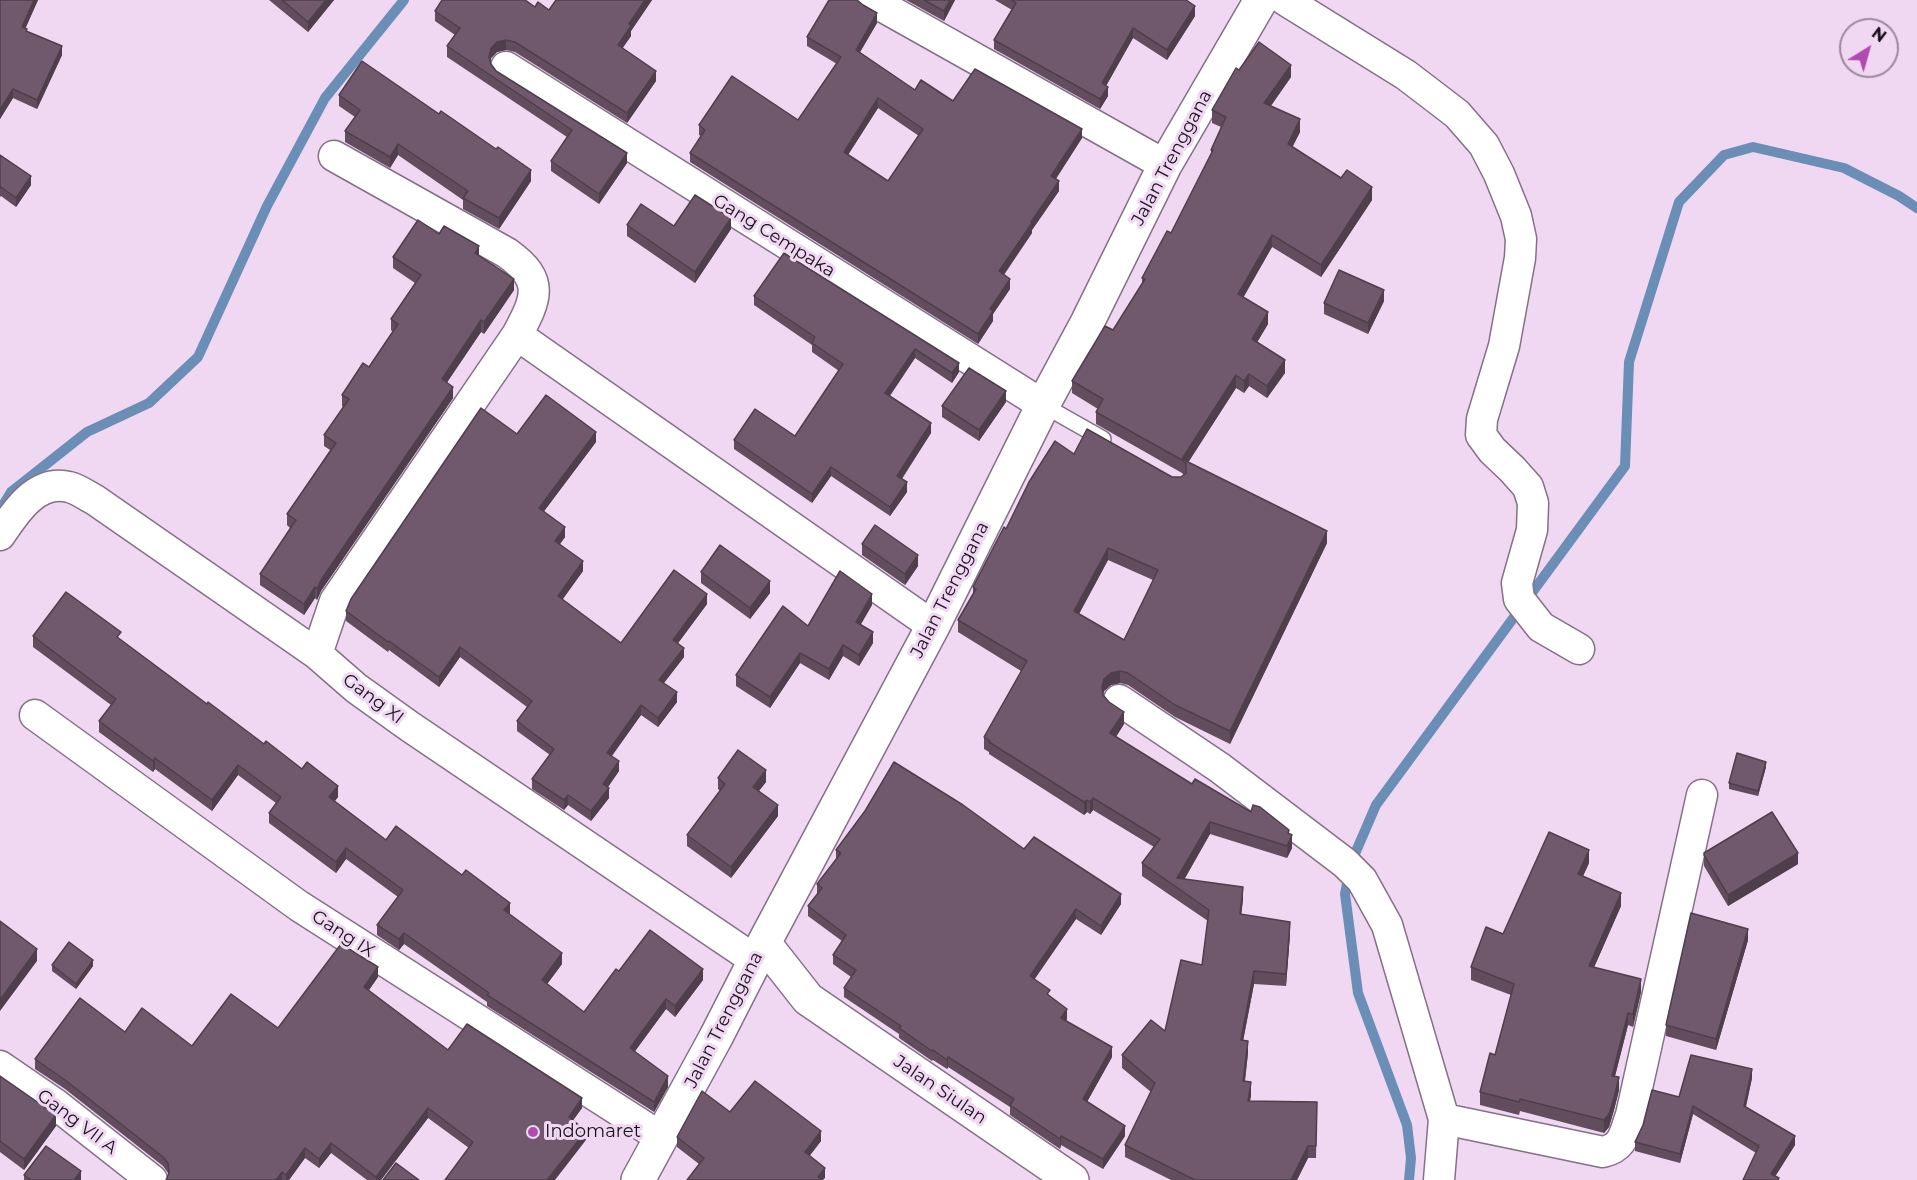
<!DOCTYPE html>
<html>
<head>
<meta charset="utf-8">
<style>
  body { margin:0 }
  #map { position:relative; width:1917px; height:1180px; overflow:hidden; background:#f0d8f3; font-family:Montserrat,sans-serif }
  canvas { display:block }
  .north { position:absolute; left:1839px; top:18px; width:60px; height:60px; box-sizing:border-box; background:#f0d8f3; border:2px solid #9b899d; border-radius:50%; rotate:37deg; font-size:16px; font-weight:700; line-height:24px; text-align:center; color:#1b131d }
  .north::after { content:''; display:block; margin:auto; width:21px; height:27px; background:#b24baf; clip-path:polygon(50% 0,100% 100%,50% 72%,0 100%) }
</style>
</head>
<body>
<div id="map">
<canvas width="1917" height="1180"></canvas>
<div class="north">N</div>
</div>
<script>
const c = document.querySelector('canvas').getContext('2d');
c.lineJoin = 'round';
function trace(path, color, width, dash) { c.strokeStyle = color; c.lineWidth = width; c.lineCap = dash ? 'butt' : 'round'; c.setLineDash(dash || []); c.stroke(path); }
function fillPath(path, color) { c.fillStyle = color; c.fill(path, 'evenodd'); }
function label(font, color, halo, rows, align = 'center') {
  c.font = font + ' Montserrat,sans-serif'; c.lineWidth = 6; c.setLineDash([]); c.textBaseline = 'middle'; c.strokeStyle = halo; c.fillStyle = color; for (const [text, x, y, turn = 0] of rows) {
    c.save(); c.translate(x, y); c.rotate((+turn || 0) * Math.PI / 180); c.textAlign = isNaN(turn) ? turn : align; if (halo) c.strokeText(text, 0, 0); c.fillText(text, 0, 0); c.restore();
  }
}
const stream = new Path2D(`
  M0 510 11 492 87 432 149 403 198 357 267 206 325 98 404 0
  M1409 1180 1411 1158 1407 1125 1358 993 1345 894 1351 863 1376 805 1625 466 1629 362 1679 202 1724 155 1753 147 1844 168 1899 196 1917 208`);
const lane = new Path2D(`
  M1043 405 1103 439`);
const street = new Path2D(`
  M871 0 1165 165
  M1285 0 1406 75 1457 114 1484 145 1499 174 1516 216 1521 239 1520 258 1504 346 1482 419 1481 435 1492 450 1512 469 1528 487 1533 503 1532 530 1517 583 1519 599 1541 627 1579 649
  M506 67 1043 405
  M517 335 933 626
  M0 535C16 511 37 479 69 487 78 489 87 496 95 500L317 654 356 688 409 726 755 960
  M317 654 335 601 517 335C537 298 545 280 507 253L334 156
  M1119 700 1220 768 1345 863 1362 880 1387 925 1444 1119
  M35 715 299 906 662 1138
  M0 1066 54 1103 152 1180
  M1439 1180 1444 1119 1603 1152C1624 1147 1624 1134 1631 1115L1702 795`);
const secondary = new Path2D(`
  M764 943 808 999 1072 1180
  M638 1180 716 1037 764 943 933 626 1043 405 1087 323 1165 165 1261 0`);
const wall = new Path2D(`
  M0 0H38L25 29 27 31 62 55 37 109 13 98 0 119Z
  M269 0H334L308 32Z
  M556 0H652L631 31V36L622 48 656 81 627 123 515 52 506 50 497 52 491 58 490 62 491 64 496 71 627 163 599 204 551 171V161L567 137 447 57V46L455 35 435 21V11L535 7 549 10Z
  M906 0H955L944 21Z
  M995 0H1186L1195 16 1167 60 1133 38 1106 86 1108 96 1100 109 994 49V40L1012 10Z
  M877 23 860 52 915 90 953 101 1082 138 1056 179 1059 191 1032 230V233L1004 275 1010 289 993 314V321L978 344 690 162V153L701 136 699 135V125L798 120 837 64 807 46V37ZM878 108 919 136 888 181 848 155Z
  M1239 70 1291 77 1271 106 1300 132 1292 147 1372 200 1321 277 1272 247 1243 297 1268 324 1257 342 1285 373 1267 398 1249 386 1244 393 1236 388 1188 462 1327 543 1230 744 1175 717 1128 685 1120 683 1111 685 1104 691 1103 695 1124 724 1116 737 1192 784 1289 834 1292 848 1287 858 1210 834 1184 879 1243 899 1241 915 1290 934 1286 986 1254 984 1243 1040 1248 1053 1245 1082 1251 1095 1250 1101 1317 1102 1316 1158H1308L1297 1180H1171L1125 1157V1145L1151 1092 1122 1068V1055L1165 1031 1202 965 1208 921 1142 876V863L1154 847 1093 810 1090 814 1087 812 1084 815 989 754V752L984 749V737L1021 671 958 632V620L973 595V587L1006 529 1074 454 1172 477H1181L1184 475 1182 473 1096 424V412L1098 409 1072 393V381L1113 330 1142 284V278L1171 233 1211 154V150L1221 127 1212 123V110ZM1108 560 1153 580 1124 640 1079 614Z
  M339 95 531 181 499 229 463 209V200L398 155 390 168 345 142V131L355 117 339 106Z
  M0 155 31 185 16 207 1 196 0 197Z
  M627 225 674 226 731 229 695 283 627 236Z
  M439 234 479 256 514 290 484 334 481 332 447 382 453 398 321 591 317 600 315 598 304 615 260 585V574L290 528 287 525V514L330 450 324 446V435L343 407 342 406V395L369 367 393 332 391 330V319L415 283 393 268V257Z
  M784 253 959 372 952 383 915 358 890 396 931 433 902 479 907 492 890 516 831 476 812 503 734 449V440L795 436 839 371 812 352V345L754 305V296Z
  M1384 301 1368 334 1324 314V303Z
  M1006 402 979 441 942 417V406Z
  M517 434 596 442 544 511 565 537 560 544 583 571 562 599 621 643 707 604 678 643 684 657 664 683 677 702 658 727 641 715 612 756 619 771 608 787 609 798 591 821 568 805 564 810 532 789V779L550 755 517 731V721L527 707 460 657 439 687 389 650 388 652 346 621V611Z
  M862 544 918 566 905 585 862 555Z
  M701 572 770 593 750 619 701 583Z
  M872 605 860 625 873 643 859 666 843 656 829 680 800 663 770 708 736 686V675L808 626Z
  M33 636 121 640 207 704 338 797 335 801 386 840 509 914 562 964 547 984 584 1012 619 971 703 980 675 1017 666 1009 635 1051 668 1087 654 1112 487 1006V1002L404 944 399 950 377 935V925L398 897 346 859 336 873 269 823V813L276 803 238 775 212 811 155 769 153 772 99 732V721L111 705 33 647Z
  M1766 767 1758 796 1729 789V783Z
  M718 778 766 782 759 791 778 816 731 878 687 846V835L720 791 718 789Z
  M1024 849 1121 904 1101 935 1076 919 1034 979 1050 996 1067 1019 1066 1021 1112 1057 1087 1102 1125 1136 1103 1169 1061 1145 1060 1149 1010 1115V1107L948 1067 947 1069 933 1060 932 1061 899 1038V1034L844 997V988L851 977 833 964V955L842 941 808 916V906L817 894V884L836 860V850Z
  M1704 855 1798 864 1728 906 1704 866Z
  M1589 863 1583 876 1621 906 1594 967 1641 992 1633 1027 1628 1025 1615 1076 1619 1090 1614 1110 1609 1127 1604 1133 1520 1111 1519 1115 1480 1105V1092L1495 1055 1511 995 1471 980V967L1503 934Z
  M1748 940 1716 1050 1666 1036V1025Z
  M52 965 93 966 76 989 52 971Z
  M378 977 369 990 448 1050 582 1108 573 1120 586 1140 469 1148 428 1118 381 1180H367L331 1153 319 1168 305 1158 289 1180H166L168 1175V1173L163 1166 65 1089 35 1069V1059L125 1032 192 1046 278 1028Z
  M1691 1055 1752 1069V1078L1746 1107 1795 1136V1145L1775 1176 1779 1178V1180H1743L1756 1153 1693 1114 1680 1163 1635 1151V1142L1643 1125 1652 1090 1679 1097Z
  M0 1076 56 1126 24 1170 0 1152Z
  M730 1112 821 1141 809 1156 825 1178 699 1164 677 1147V1137Z
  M24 1175 81 1180H24Z`);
const shadedWall = new Path2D(`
  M34 0H38L22 36V27Z
  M326 0H334L308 32V22Z
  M645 0H652L631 31V36L618 55V45L629 24Z
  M950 0H955L944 21V11Z
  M1195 6V16L1167 60V50Z
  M877 13V23L856 59V50Z
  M1133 28V38L1102 93V83Z
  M506 40V50L497 52 491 58 489 67V57L491 48 497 42Z
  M62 46V55L37 109V100Z
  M1291 65V77L1264 115V103Z
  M656 71V81L627 123V113Z
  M1108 87V96L1100 109V99Z
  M13 89V98L0 119V110Z
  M878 98V108L844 161V152Z
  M1300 119V132L1288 156V144Z
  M1082 129V138L1051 186V176Z
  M398 144V155L390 168V157Z
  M627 153V163L599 204V194Z
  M531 170V181L499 229V218Z
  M31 176V185L16 207V198Z
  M1059 181V191L1032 230V233L999 281V271Z
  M1372 187V200L1321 277V265Z
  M731 218V229L695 283V272Z
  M1272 235V247L1238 307V294Z
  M479 246V257L475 253Z
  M514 279V290L484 334V322Z
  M1010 279V289L993 314V321L978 344V334L990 309Z
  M1384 290V301L1368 334V323Z
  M1268 312V324L1252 351V339Z
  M481 320V332L442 390V379Z
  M915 349V358L885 402V393Z
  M1285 360V373L1267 398V386Z
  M959 363V372L952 383V373Z
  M1249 374V386L1244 393V381Z
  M1236 375V388L1186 466V464L1182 459Z
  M453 387V398L321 591 317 600V589L321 580Z
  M1006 391V402L979 441V430Z
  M931 423V433L897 485V476Z
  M596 432V442L539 518V508Z
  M831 467V476L812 503V494Z
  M907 482V492L890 516V507Z
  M565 527V537L555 551V541Z
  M1327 531V543L1230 744V731Z
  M1108 548V560L1074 623V611Z
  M918 555V566L905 585V574Z
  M583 561V571L558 606V596Z
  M770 581V593L750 619V608Z
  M315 587V598L304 615V604Z
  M707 594V604L673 650V640Z
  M872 594V605L856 633V622Z
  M873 632V643L859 666V655Z
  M843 645V656L829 680V669Z
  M460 647V657L439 687V677Z
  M684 648V657L659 689V680Z
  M800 653V663L770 708V697Z
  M1120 671V683L1111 685 1104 691 1102 699V687L1104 679 1111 673Z
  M677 692V702L658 727V718Z
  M641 705V715L607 762V753Z
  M1124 712V724L1110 746V733Z
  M155 758V769L153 772V761Z
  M619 761V771L603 794V784Z
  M1766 762V767L1758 796V791Z
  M238 765V775L212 811V800Z
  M766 770V782L753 798V787Z
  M338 786V797L329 808V797Z
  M609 788V798L591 821V811Z
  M568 795V805L564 810V800Z
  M1093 798V810L1090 814V802Z
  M1087 800V812L1084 815V802Z
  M778 805V816L731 878V867Z
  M1210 822V834L1179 889 1177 878Z
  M1289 830V842L1292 835V848L1287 858 1288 833Z
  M346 848V859L336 873V862Z
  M1589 850V863L1578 887V874Z
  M1798 853V864L1728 906V895Z
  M1243 887V899L1240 927V914Z
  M1621 893V906L1589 979V966Z
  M1121 894V904L1101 935V926Z
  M510 903V914L504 910Z
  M1076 909V919L1030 986V976Z
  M1290 922V934L1286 986V974Z
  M1748 929V940L1716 1050V1039Z
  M404 933V944L399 950V939Z
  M37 949V961L0 1011V1000Z
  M562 953V964L542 991V980Z
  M93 960V966L76 989V984Z
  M378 967V977L364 997V987Z
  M703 969V980L675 1017V1006Z
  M1254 971V984L1241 1052V1040Z
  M1641 979V992L1633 1027V1014Z
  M666 999V1009L630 1058V1048Z
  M1067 1009V1019L1061 1028V1018Z
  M1628 1013V1025L1612 1088V1076Z
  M1248 1041V1053L1243 1094V1081Z
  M1112 1047V1057L1083 1109V1099Z
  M948 1057V1067L947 1069V1060Z
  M1752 1069V1078L1744 1114V1106Z
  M668 1076V1087L654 1112V1102Z
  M1619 1077V1090L1614 1110 1609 1127 1604 1133V1120Z
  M1251 1082V1095L1248 1113V1101Z
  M582 1098V1108L569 1126V1117Z
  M1693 1106V1114L1680 1163V1154Z
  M428 1108V1118L381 1180H376V1177Z
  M56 1115V1126L24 1170V1159Z
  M1125 1126V1136L1103 1169V1159Z
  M586 1131V1140L555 1180H547Z
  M821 1131V1141L805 1162V1152Z
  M1061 1136V1145L1060 1149V1139Z
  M1795 1136V1145L1773 1180 1771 1174Z
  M331 1143V1153L319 1168V1159Z
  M1308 1146V1158L1297 1180H1291Z
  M305 1148V1158L289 1180H286V1175Z
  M825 1168V1178L823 1180H818V1177Z
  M81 1171V1180H74Z
  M282 1172V1180H276Z`);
const building = new Path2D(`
  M0 0H34L22 27 27 29 26 31 62 46 37 100 13 89 0 110Z
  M282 0H326L308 22Z
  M442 0H525L535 7 538 2 549 10 556 0H645L629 24 631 26 618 45 656 71 627 113 515 42 506 40 497 42 491 48 489 57 491 64 496 71 627 153 599 194 551 161 572 130 447 46 460 28 435 11Z
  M829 0H857L863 5 877 13 856 50 915 90 921 80 953 101 975 69 1082 129 1051 176 1059 181 1031 222 1032 223 999 271 1010 279 990 309 993 311 978 334 690 153 705 130 699 125 732 76 798 120 841 57 807 37ZM878 98 923 129 888 181 844 152Z
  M924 0H950L944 11Z
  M1012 0H1186L1195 6 1167 50 1133 28 1102 83 1108 87 1100 99 994 40 1016 3Z
  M1259 42 1291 65 1264 103 1300 119 1288 144 1341 178 1347 170 1372 187 1321 265 1272 235 1238 294 1268 312 1252 339 1285 360 1267 386 1249 374 1244 381 1236 375 1182 459 1327 531 1230 731 1175 705 1128 673 1120 671 1111 673 1104 679 1102 687 1103 695 1109 702 1124 712 1110 733 1192 784 1195 779 1251 812 1253 805 1260 807 1289 830 1288 833 1292 835 1287 846 1210 822 1177 878 1243 887 1240 914 1290 922 1286 974 1254 971 1241 1040 1248 1041 1243 1081 1251 1082 1248 1101 1317 1102 1316 1146H1308L1291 1180H1195L1125 1145 1155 1083 1122 1055 1151 1020 1165 1031 1181 960 1202 965 1209 910 1142 863 1160 839 1093 798 1090 802 1087 800 1084 802 989 742 990 741 984 737 1027 661 958 620 976 589 973 587 1004 527 1006 529 1029 482 1055 441 1074 454 1087 429 1172 477H1181L1186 473V464L1182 460 1096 412 1103 399 1072 381 1105 326 1113 330 1145 279 1142 278 1167 231 1171 233 1213 150H1211L1226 117 1212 110 1236 68 1239 70ZM1108 548 1158 570 1124 640 1074 611Z
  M362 61 439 114 441 111 496 149 498 147 531 170 499 218 463 198 468 191 398 144 390 157 345 131 360 110 339 95Z
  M0 155 31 176 16 198 1 187 0 188Z
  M695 195 731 218 695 272 627 225 641 204 674 226Z
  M418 220 439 234 444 226 479 246 475 253 514 279 484 322 481 320 442 379 453 387 321 580 317 589 315 587 304 604 260 574 296 520 287 514 336 443 324 435 349 399 342 395 363 363 369 367 398 324 391 319 421 275 393 257Z
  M784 253 959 363 952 373 915 349 885 393 931 423 897 476 907 482 890 507 831 467 812 494 734 440 755 409 795 436 843 364 812 343 815 337 754 296Z
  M1339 270 1384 290 1368 323 1324 303Z
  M969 368 1006 391 979 430 942 406Z
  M546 395 596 432 539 508 565 527 555 541 583 561 558 596 621 643 674 570 707 594 673 640 684 648 659 680 677 692 658 718 641 705 607 753 619 761 603 784 609 788 591 811 568 795 564 800 532 779 554 749 517 721 532 701 460 647 439 677 389 641 388 642 346 611 351 599 481 408 517 434Z
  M875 525 918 555 905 574 862 544Z
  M720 545 770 581 750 608 701 572Z
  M840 571 872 594 856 622 873 632 859 655 843 645 829 669 800 653 770 697 736 675 783 606 808 626Z
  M66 592 121 632 117 637 207 704 208 702 264 744 266 741 302 769 307 762 338 786 329 797 386 840 396 826 462 875 466 870 510 903 504 910 562 953 542 980 584 1012 616 969 619 971 650 930 703 969 675 1006 666 999 630 1048 668 1076 654 1102 487 995 489 993 404 933 399 939 377 925 403 890 346 848 336 862 269 813 281 797 238 765 212 800 155 758 153 761 99 721 116 699 33 636Z
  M738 750 766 770 753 787 778 805 731 867 687 835 725 784 718 778Z
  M1737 753 1766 762 1758 791 1729 783Z
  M894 762 963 805 1024 849 1034 837 1121 894 1101 926 1076 909 1030 976 1050 990 1047 994 1067 1009 1061 1018 1112 1047 1083 1099 1125 1126 1103 1159 1061 1136 1060 1139 1010 1105 1014 1099 948 1057 947 1060 933 1050 932 1051 899 1028 901 1026 844 988 856 970 833 955 846 935 808 906 822 888 817 884 841 853 836 850 865 811Z
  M1772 812 1798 853 1728 895 1704 855V853Z
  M1549 832 1589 850 1578 874 1621 893 1589 966 1641 979 1633 1014 1628 1013 1612 1076 1619 1077 1614 1098 1609 1114 1604 1120 1520 1099 1519 1102 1480 1092 1490 1053 1495 1055 1514 984 1471 967 1486 927 1503 934Z
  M1691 913 1748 929 1716 1039 1666 1025Z
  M0 921 37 949 0 1000Z
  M69 942 93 960 76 984 52 965Z
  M341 944 378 967 364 987 448 1050 467 1024 582 1098 569 1117 586 1131 547 1180H445L473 1142 428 1108 376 1177 331 1143 319 1159 305 1148 286 1175 282 1172 276 1180H166L169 1173 168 1163 163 1157 65 1080 35 1059 80 998 125 1032 142 1008 192 1046 231 994 278 1028Z
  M1691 1055 1752 1069 1744 1106 1795 1136 1771 1174 1779 1178 1778 1180H1743L1759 1146 1693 1106 1680 1154 1635 1142 1643 1125 1652 1090 1679 1097Z
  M0 1076 56 1115 24 1159 0 1141Z
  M755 1081 821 1131 805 1152 825 1168 818 1177 822 1180H687L704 1158 677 1137 702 1091 730 1112Z
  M46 1146 81 1171 74 1180H31L24 1175Z
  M396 1163 419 1180H383Z`);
const markers = [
  [533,1132,6,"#b24baf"]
];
const streetNames = [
  ["Jalan Trenggana",1172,158,-62],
  ["Gang Cempaka",774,236,32],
  ["Jalan Trenggana",950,590,-63],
  ["Gang XI",373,699,37],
  ["Gang IX",343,934,33],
  ["Jalan Trenggana",724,1020,-63],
  ["Jalan Siulan",940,1090,34],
  ["Gang VII A",77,1122,37]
];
const poiNames = [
  ["Indomaret",545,1132]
];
trace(stream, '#6a8eb6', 10);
trace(lane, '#857088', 18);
trace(street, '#857088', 33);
trace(secondary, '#857088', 36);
trace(lane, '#fff', 15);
trace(street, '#fff', 30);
trace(secondary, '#fff', 33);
fillPath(wall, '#614d5e');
fillPath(shadedWall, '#4f3e4c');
fillPath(building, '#71596d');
trace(building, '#4f3e4c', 1.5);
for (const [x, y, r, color] of markers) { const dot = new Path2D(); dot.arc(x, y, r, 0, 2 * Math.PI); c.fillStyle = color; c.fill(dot); trace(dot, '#f0d8f3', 2); }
label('18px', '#1b131d', '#f0d8f3', streetNames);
label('18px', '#1b131d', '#f0d8f3', poiNames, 'left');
</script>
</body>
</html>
